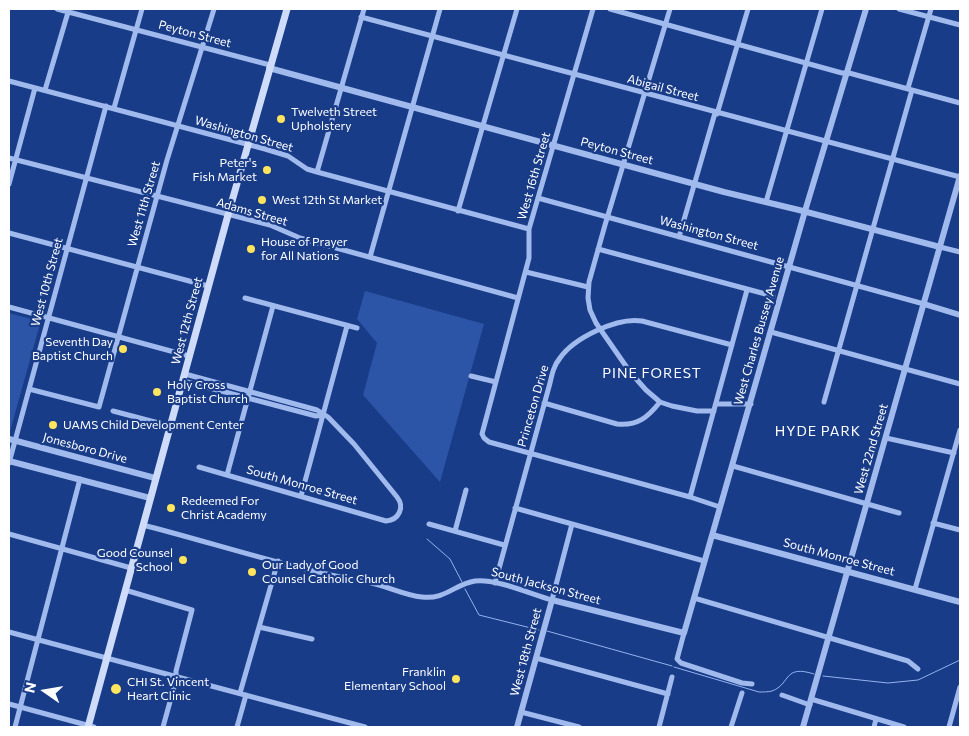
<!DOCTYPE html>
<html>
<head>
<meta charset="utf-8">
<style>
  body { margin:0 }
  #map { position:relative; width:969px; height:736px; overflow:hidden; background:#193c88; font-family:Commissioner,sans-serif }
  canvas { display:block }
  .frame { position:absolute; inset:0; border:10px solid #fff; pointer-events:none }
  .north { position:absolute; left:20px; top:666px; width:50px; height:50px; -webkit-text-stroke:4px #193c88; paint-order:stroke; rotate:283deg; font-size:14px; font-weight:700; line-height:20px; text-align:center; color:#fff }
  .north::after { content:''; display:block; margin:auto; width:18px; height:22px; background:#fff; clip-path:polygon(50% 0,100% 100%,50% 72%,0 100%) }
</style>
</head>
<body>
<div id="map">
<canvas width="969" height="736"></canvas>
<div class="frame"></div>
<div class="north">N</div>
</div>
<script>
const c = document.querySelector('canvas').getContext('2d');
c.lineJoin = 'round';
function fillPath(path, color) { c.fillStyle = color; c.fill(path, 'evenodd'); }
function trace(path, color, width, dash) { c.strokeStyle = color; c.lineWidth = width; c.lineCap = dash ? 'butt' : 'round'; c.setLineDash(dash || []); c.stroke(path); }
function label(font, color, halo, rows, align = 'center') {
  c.font = font + ' Commissioner,sans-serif'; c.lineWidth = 4.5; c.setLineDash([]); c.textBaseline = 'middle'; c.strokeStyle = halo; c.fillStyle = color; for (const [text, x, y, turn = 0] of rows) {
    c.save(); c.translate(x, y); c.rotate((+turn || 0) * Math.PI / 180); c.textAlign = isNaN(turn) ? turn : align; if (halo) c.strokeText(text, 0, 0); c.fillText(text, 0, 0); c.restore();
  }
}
const green = new Path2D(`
  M365 291 484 324 440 482 363 395 377 343 357 319Z
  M9 313 39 321 40 324 9 435Z`);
const stream = new Path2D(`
  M427 539 450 559 462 582
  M465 589 479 615 539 630
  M547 631 672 666
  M674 667 759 692C763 692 768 692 772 691 791 684 783 664 814 674
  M823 676 888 683 918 680 960 660`);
const minor = new Path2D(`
  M57 9 270 65
  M593 9 531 222 529 229V258L482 434 484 438 489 442 690 497 720 507
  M610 9 842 73H849L960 103
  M670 9 605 225 589 282 588 298 590 310 596 323 630 372 646 390 660 402 672 406 697 411H714
  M899 9 960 25
  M361 17 960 177
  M9 81 265 149 288 156 307 169 317 172 529 229
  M908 88 931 9
  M45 90 69 9
  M114 108 142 9
  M717 114 748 9
  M9 158 270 225 300 238 518 298
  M317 172 364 9
  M9 184 35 88
  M538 198 924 304
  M766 202 822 9
  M458 211 517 9
  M9 233 208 286
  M679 237 715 113
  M940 247 960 252
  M598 249 773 296
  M370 257 440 9
  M526 272 588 287
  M245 298 357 328
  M9 307 189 356
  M771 332 960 384
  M185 374 317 410 328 417 354 444 397 497C405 507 399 520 386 521L199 467
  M471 376 496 382
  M183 381 316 416 323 415
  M29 389 99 407 167 160 214 9
  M824 402 912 90
  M544 403 617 424C638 426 648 417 660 402
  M716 404H751
  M113 411 170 426
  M886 438 954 453
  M9 463 106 106
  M733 466 899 513
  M227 475 273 306
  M301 496 347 326
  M690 497 747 290
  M515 508 704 561
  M933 523 960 530
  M429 524 504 545
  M143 525C217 544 291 569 367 582 385 585 403 595 422 597 445 600 455 584 475 581 494 578 531 594 552 600L572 524
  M455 531 466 490
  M9 534 131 568
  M495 583 550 383C552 374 554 365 560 358 574 338 617 317 642 321L732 345
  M915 589 960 430
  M125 590 192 610 176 671V680L163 727
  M694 598 908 661 918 669
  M259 627 312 639
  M9 632 365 727
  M684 633 677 659 681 663 742 683 752 684
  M536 658 668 694
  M240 693 278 561
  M782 695 810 705
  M811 699 904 727
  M9 704 94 727
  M521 712 579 727
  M15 727 80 479
  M237 727 246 695
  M659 727 672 677
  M731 727 742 693
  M874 727 876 719
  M949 727 960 687`);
const tertiary = new Path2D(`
  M269 68 724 192 799 210 940 247
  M924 304 960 315
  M9 439 155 478
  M9 461 150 498
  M712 535 960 602
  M517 727 552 600 684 633 805 211 866 9
  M803 727 960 176`);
const secondary = new Path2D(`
  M88 727 228 215 287 9`);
const markers = [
  [281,119,5,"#ffe45d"],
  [267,170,5,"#ffe45d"],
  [262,200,5,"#ffe45d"],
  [251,249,5,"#ffe45d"],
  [123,349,5,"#ffe45d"],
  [157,392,5,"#ffe45d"],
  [53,425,5,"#ffe45d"],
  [171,508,5,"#ffe45d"],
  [183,560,5,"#ffe45d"],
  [252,572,5,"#ffe45d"],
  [456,679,5,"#ffe45d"],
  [116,689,6,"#ffe45d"]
];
const streetNames = [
  ["Peyton Street",195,34,15],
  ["Abigail Street",663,88,15],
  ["Washington Street",244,134,16],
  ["Peyton Street",617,151,15],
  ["West 16th Street",534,176,-74],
  ["West 11th Street",144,204,-74],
  ["Adams Street",252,212,16],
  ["Washington Street",709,233,15],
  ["West 10th Street",47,282,-75],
  ["West 12th Street",187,321,-75],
  ["West Charles Bussey Avenue",759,331,-74],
  ["Princeton Drive",533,406,-74],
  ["Jonesboro Drive",85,448,15],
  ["West 22nd Street",871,449,-74],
  ["South Monroe Street",302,485,16],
  ["South Monroe Street",839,557,15],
  ["South Jackson Street",546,586,15],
  ["West 18th Street",526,652,-75]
];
const poiNames = [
  ["Twelveth Street",291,112],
  ["Upholstery",291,126],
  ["Peter's",257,163,"right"],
  ["Fish Market",257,177,"right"],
  ["West 12th St Market",272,200],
  ["House of Prayer",261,242],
  ["for All Nations",261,256],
  ["Seventh Day",113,342,"right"],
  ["Baptist Church",113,356,"right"],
  ["Holy Cross",167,385],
  ["Baptist Church",167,399],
  ["UAMS Child Development Center",63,425],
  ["Redeemed For",181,501],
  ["Christ Academy",181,515],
  ["Good Counsel",173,553,"right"],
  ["School",173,567,"right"],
  ["Our Lady of Good",262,565],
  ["Counsel Catholic Church",262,579],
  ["Franklin",446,672,"right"],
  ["Elementary School",446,686,"right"],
  ["CHI St. Vincent",127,682],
  ["Heart Clinic",127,696]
];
const neighbourhoodNames = [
  ["PINE FOREST",652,373],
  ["HYDE PARK",818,431]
];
fillPath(green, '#2c54a7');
trace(stream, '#94b3ef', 1);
trace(minor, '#a1baed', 5);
trace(tertiary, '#a1baed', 6);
trace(secondary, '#cedcf9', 7);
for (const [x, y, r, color] of markers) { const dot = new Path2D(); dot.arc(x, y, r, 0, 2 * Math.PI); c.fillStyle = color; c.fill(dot); trace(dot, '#193c88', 2); }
label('12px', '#fff', '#193c88', streetNames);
label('12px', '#fff', '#193c88', poiNames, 'left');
c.letterSpacing = '1px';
label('14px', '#fff', '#193c88', neighbourhoodNames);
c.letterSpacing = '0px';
</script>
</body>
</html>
